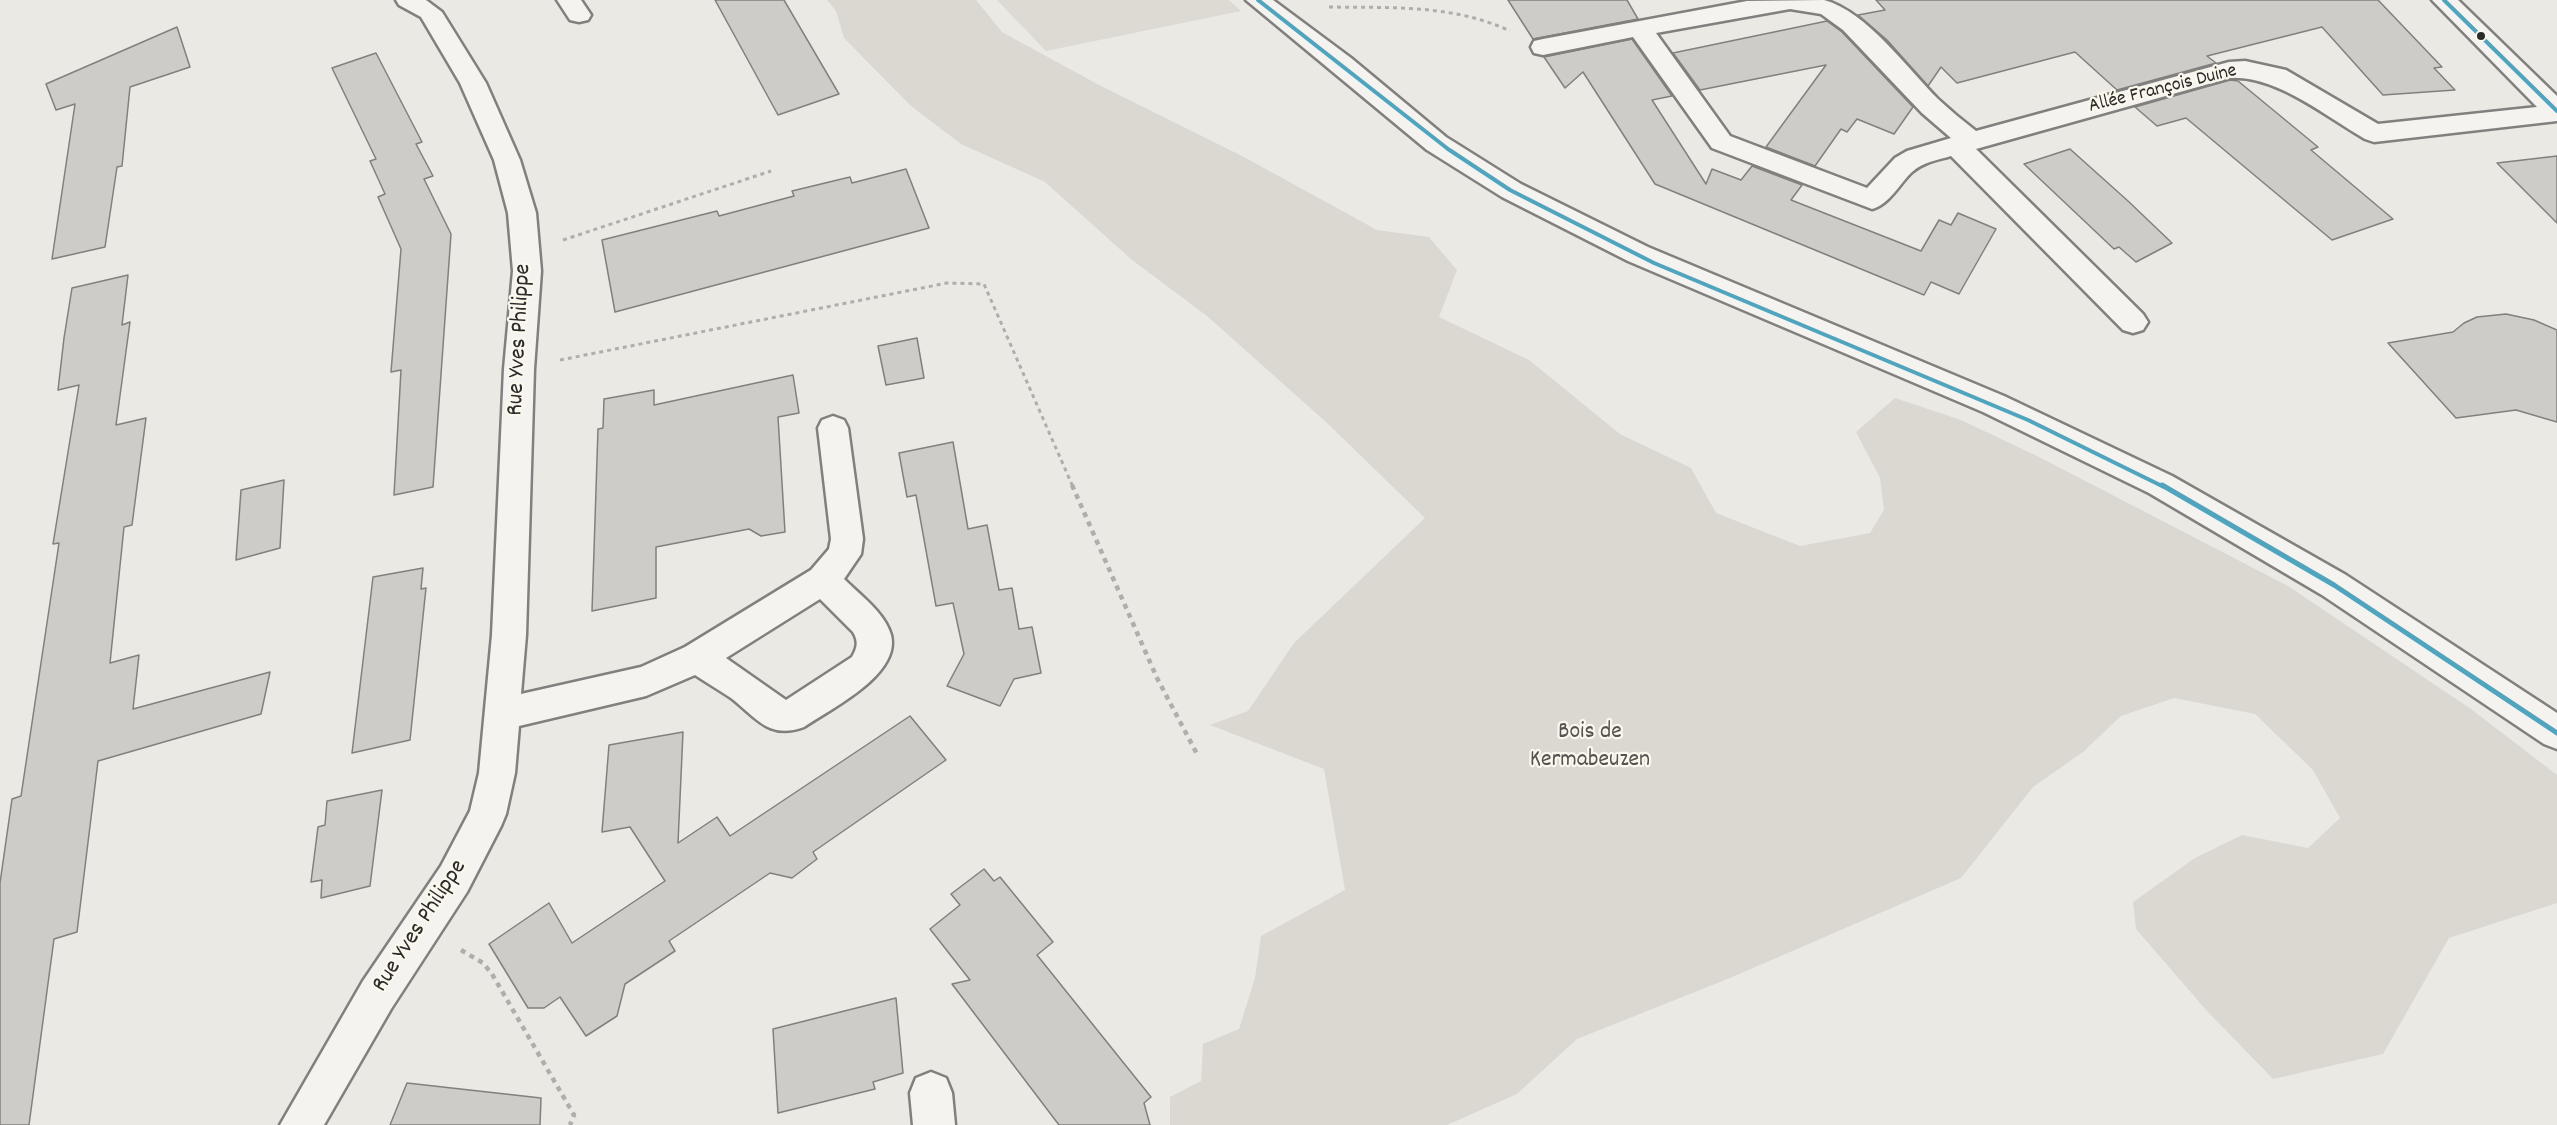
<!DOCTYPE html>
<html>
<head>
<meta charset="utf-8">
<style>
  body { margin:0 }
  canvas { display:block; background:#eae9e4 }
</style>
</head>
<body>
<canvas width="2557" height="1125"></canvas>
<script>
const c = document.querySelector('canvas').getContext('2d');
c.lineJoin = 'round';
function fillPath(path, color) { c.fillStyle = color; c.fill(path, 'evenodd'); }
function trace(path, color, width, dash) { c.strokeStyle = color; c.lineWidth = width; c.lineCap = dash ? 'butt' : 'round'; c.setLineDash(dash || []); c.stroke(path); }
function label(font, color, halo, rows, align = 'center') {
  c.font = font + ' Dekko,sans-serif'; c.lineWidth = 4.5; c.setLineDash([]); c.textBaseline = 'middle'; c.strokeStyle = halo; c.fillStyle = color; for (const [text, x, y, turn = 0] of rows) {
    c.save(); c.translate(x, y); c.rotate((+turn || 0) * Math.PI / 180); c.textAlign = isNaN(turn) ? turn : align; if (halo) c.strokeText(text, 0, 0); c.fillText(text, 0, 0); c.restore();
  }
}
const built = new Path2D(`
  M997 0H1229L1241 11 1046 51Z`);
const green = new Path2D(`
  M827 0H976L1002 32 1099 85 1242 156 1377 230 1429 237 1457 270 1439 317 1529 360 1620 434 1691 468 1716 513 1800 546 1870 533 1884 510 1880 478 1856 432 1895 398 1961 420 2039 457 2288 586 2471 709 2557 775V903L2449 938 2383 1054 2273 1079 2207 1011 2136 929 2133 902 2195 858 2242 835 2308 848 2340 818 2313 770 2255 714 2174 698 2121 716 2083 752 2033 787 1961 878 1730 978 1577 1039 1517 1094 1447 1125H1170V1097L1201 1081 1203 1044 1239 1029 1255 978 1261 936 1345 890 1324 769 1210 725 1248 711 1294 643 1425 518 1326 422 1207 316 1132 260 1045 182 961 144 911 106 844 38 836 11Z`);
const building = new Path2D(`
  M715 0H784L839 94 778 115Z
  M1508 0H1627L1638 19 1533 39Z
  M1876 0H2378L2442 67 2434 68 2455 90 2383 95 2322 27 2207 56 2216 63 2117 90 2075 52 1957 83 1941 67 1928 86 1887 40 1858 15 1885 10Z
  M1827 21 1842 32 1913 107 1894 134 1857 119 1847 132 1841 129 1815 166 1766 147 1826 65 1700 90 1673 53Z
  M177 27 190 67 130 87 122 166 117 167 105 247 52 259 75 104 56 110 46 84Z
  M1632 39 1672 96 1652 100 1706 184 1712 169 1741 180 1752 166 1802 185 1791 200 1921 251 1939 220 1951 225 1958 213 1996 229 1959 294 1931 282 1924 295 1655 184 1583 72 1565 88 1544 57Z
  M376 53 422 142 416 144 433 176 424 179 451 234 433 487 394 495 401 370 391 372 401 249 378 197 385 194 370 161 376 159 332 68Z
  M2230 80 2238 81 2318 147 2311 150 2393 219 2332 240 2186 118 2157 126 2135 107Z
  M2070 149 2128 201 2172 243 2136 262 2119 247 2114 249 2024 164Z
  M2557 156V223L2497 163Z
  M906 169 929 228 615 312 602 240 717 211 719 216 794 196 792 191 850 177 852 183Z
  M128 275 122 325 130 322 116 425 146 418 132 525 124 527 110 663 139 655 133 709 270 672 261 714 98 761 77 932 54 939 29 1125H0V883L12 799 21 796 59 543 53 544 79 385 58 390 64 338 72 288Z
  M2506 314 2534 320 2557 330V422L2516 410 2456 418 2388 343 2453 332 2464 323 2477 317Z
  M917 338 924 378 886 385 878 346Z
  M793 375 799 413 778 417 785 532 761 536 749 529 656 547V598L592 611 598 429 603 428 604 399 654 390V405Z
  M953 442 968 529 987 525 999 590 1012 588 1019 629 1032 627 1041 673 1014 679 1000 706 947 686 964 654 953 603 936 606 916 495 907 497 899 453Z
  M284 480 280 548 236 560 241 490Z
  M423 568 421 589 426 588 410 740 352 753 373 577Z
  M910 716 946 760 813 852 817 859 792 878 770 873 669 941 675 951 625 984 617 1016 586 1036 560 997 544 1008H528L489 944 549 903 572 943 665 881 630 827 602 832 609 745 683 732 678 843 717 817 730 836Z
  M382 790 370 886 321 898 322 880 311 882 318 827 325 825 327 801Z
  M984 869 994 881 1000 877 1053 942 1037 955 1151 1097 1144 1103 1150 1125H1059L952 984 970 980 930 929 960 905 951 894Z
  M896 998 903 1073 873 1082 875 1089 778 1113 773 1029Z
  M407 1083 541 1098 540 1125H390Z`);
const pathFar1 = new Path2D(`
  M1329 7C1391 8 1452 4 1510 31
  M563 240 771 171
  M560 360 947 283 984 284 1073 487`);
const path = new Path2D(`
  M1072 485 1157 678 1197 754
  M461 950 483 963 492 974 574 1115 570 1125`);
const minor = new Path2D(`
  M396 0H426L442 12 486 83 520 160 536 213 541 271 534 369 526 635 521 694 641 667 685 647 811 570 829 549 831 539 818 428 822 420 833 416 844 420 848 428 863 539 861 554 844 579C860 595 885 613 891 635 901 675 830 709 804 727 768 740 756 717 731 698 719 690 707 683 695 675L646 696 519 726 515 773 506 814 501 826 467 892 391 1009 324 1125H280L363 981 441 866 470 811 479 773 492 635 504 369 513 271 508 213 494 160 460 83 421 17 399 5ZM820 599 853 632C859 642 857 648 852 657L786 700 726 658Z
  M557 0H581L591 15 588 20 579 22 570 20Z
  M1824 0C1866 11 1907 68 1938 99 1950 110 1963 121 1976 131L2229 62 2245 61 2286 70 2378 124 2537 107 2432 0H2458L2557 96V121L2374 142 2365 139C2325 116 2276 75 2230 78L1976 149 2143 314 2148 322 2143 330 2133 333 2123 330 1951 156C1938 160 1923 162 1912 172 1899 184 1890 204 1872 209L1712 148 1633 37 1543 55 1534 53 1531 47 1534 41 1543 39 1747 1ZM1790 9 1821 14 1843 30 1922 113 1951 138 1907 151 1895 158 1867 188 1730 136 1656 33Z
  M931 1072 946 1078 952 1093 955 1125H913L910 1093 916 1078Z`);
const major = new Path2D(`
  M1246 0H1273L1351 58 1446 137 1521 184 1648 247 2004 396 2172 476 2346 575 2557 713V749L2544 744 2322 595 2149 493 1983 412 1628 261 1502 197 1427 150Z`);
const bus1Far1 = new Path2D(`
  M1258 0 1448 149 1510 190 1654 263 2028 420 2164 487
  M2444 0 2557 111`);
const bus1 = new Path2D(`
  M2162 485 2334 585 2557 733`);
const markers = [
  [2481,36,5,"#2b2b2b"]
];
const farStreetnames = [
  ["Allée François Duine",2163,90,-14]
];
const streetNames = [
  ["Rue Yves Philippe",521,340,-87],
  ["Rue Yves Philippe",421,927,-57]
];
const parkNames = [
  ["Bois de",1590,734],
  ["Kermabeuzen",1590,762]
];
fillPath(built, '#dcdad3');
fillPath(green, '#dbd8d1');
fillPath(building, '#cdccc8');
trace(building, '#81807e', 1.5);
trace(minor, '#81807e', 5);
trace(major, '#81807e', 5);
trace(pathFar1, '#afaeac', 3, [4, 4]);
trace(path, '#afaeac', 4.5, [5, 5]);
fillPath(minor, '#f4f3ef');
fillPath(major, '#f4f3ef');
trace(bus1Far1, '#50a4be', 4);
trace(bus1, '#50a4be', 5);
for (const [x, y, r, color] of markers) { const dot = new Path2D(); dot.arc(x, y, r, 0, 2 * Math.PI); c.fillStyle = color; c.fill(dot); trace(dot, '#fbf7ec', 2); }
label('20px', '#2b2b2b', '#fbf7ec', farStreetnames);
label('24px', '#2b2b2b', '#fbf7ec', streetNames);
label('24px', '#545351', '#fbf7ec', parkNames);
</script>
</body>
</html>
